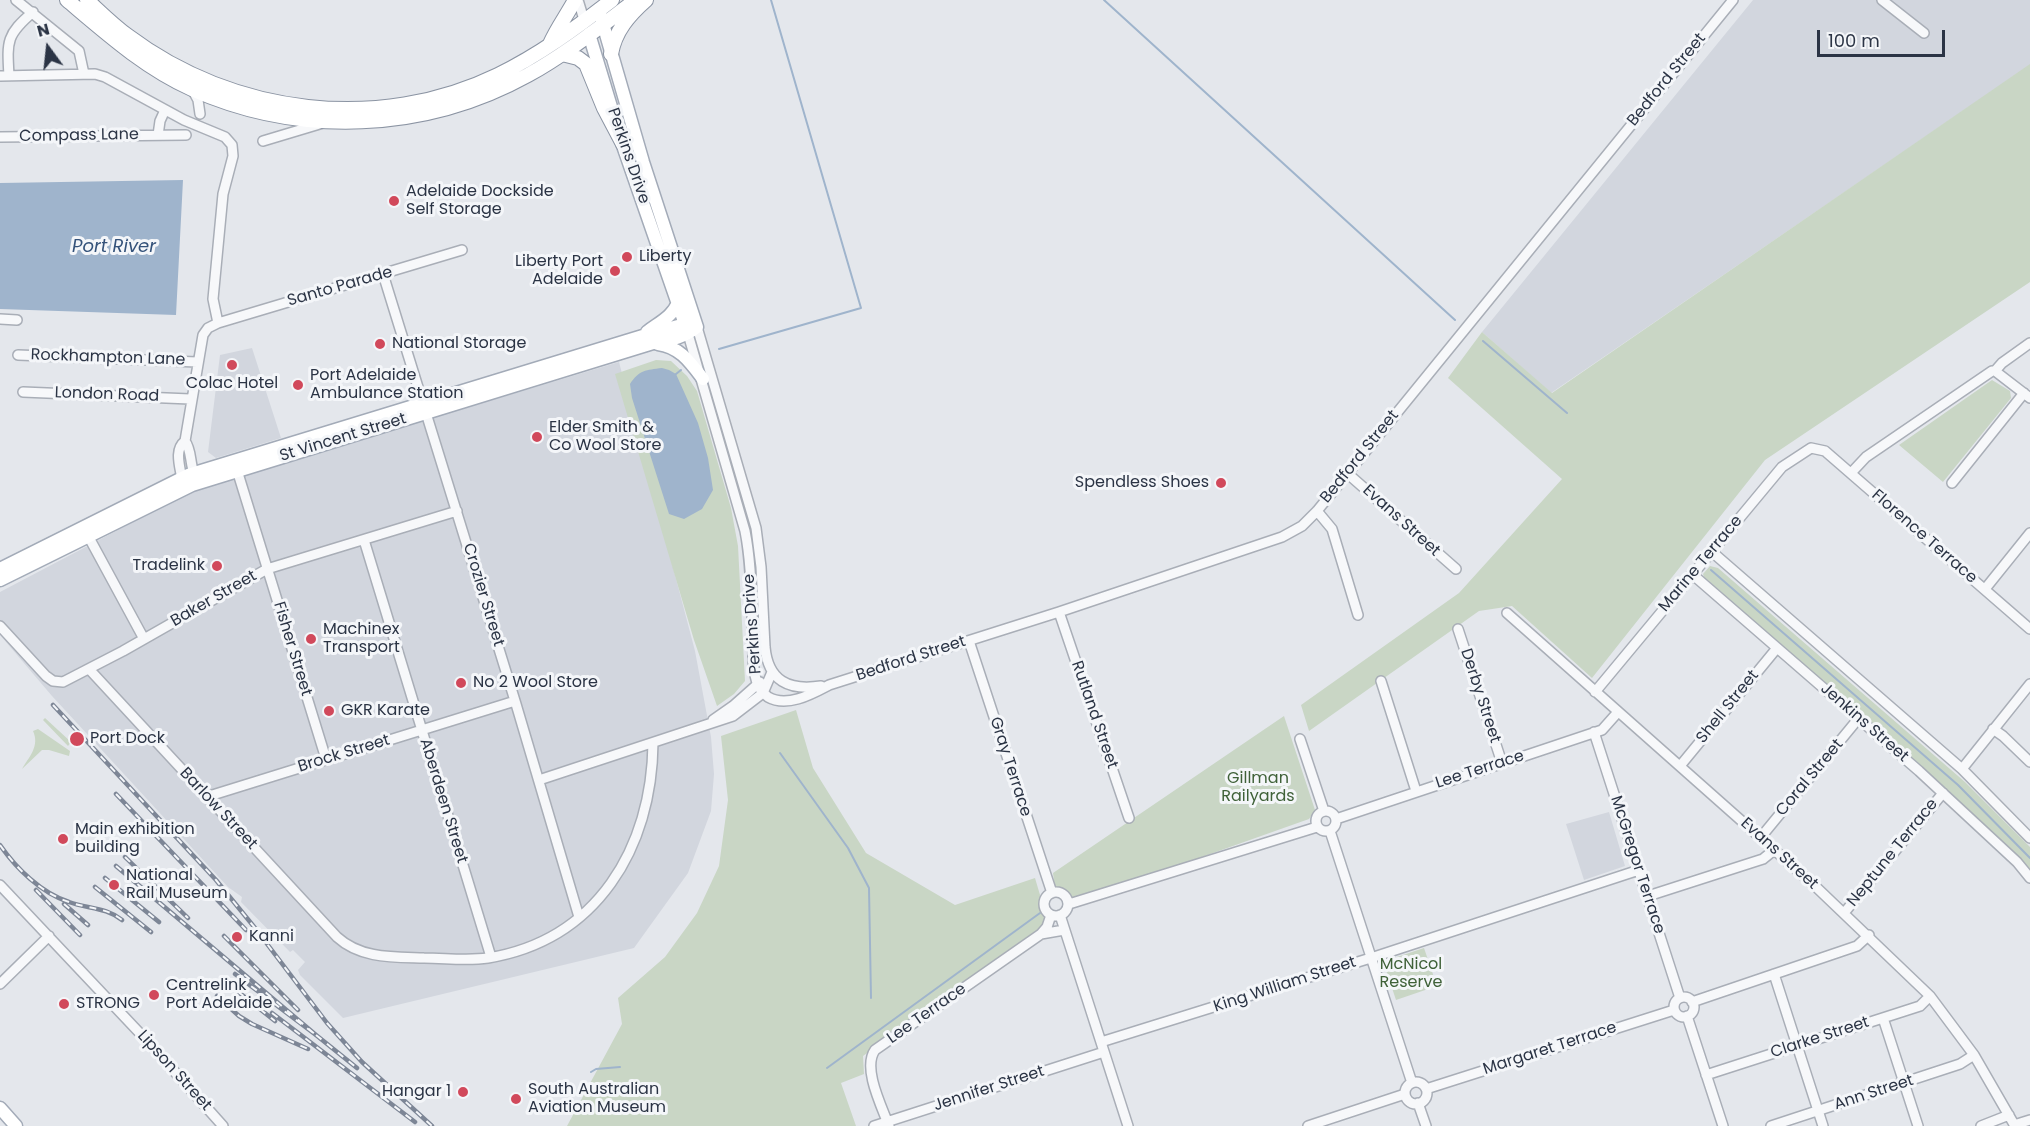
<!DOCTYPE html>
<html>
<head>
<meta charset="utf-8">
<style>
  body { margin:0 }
  #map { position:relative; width:2030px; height:1126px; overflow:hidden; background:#e4e7ec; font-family:Poppins,sans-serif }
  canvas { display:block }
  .north { position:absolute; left:18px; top:18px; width:60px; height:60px; -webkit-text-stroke:4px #f4f6f9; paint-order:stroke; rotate:345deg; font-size:16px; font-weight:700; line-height:24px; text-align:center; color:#2b3445 }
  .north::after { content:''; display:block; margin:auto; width:21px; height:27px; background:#2b3445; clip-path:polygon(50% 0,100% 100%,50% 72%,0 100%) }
  .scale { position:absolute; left:1817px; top:30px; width:128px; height:27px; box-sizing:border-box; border:3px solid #2b3445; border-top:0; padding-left:8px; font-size:18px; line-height:21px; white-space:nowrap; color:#2b3445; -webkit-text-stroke:4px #f4f6f9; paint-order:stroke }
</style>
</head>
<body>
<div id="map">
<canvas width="2030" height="1126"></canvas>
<div class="north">N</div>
<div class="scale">100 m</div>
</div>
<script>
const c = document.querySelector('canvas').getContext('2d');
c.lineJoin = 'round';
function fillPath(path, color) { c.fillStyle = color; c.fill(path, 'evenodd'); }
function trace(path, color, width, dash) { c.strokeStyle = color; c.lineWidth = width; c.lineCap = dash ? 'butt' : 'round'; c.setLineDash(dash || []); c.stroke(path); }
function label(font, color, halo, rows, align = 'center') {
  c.font = font + ' Poppins,sans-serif'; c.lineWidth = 6; c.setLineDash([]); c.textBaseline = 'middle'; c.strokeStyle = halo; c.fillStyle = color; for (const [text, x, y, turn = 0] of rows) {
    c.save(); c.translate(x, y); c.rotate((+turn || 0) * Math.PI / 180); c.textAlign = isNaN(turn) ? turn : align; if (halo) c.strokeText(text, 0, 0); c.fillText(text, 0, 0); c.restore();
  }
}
const built = new Path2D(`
  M1753 0H2030V65L1551 393 1482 332Z
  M252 348 281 438 216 458 208 452 220 355Z
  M619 362 695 651 711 737 714 774 711 811 688 873 634 948 343 1018 300 975 298 970 305 962 293 950 290 952 241 902 242 897 228 887 52 696 0 635V592L196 489Z
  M1609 812 1625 866 1584 880 1566 824Z`);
const green = new Path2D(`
  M2030 64V282L1765 460 1592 678 1512 606 1479 611 1309 731 1301 705 1459 593 1562 479 1448 378 1482 332 1552 393Z
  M656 360 671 361 687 376 697 391 731 508 738 546 745 681 734 694 717 706 694 640 615 374Z
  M1992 380 2010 391 2011 398 1943 482 1899 445Z
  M1710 566 1718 568 1965 782 2030 847V870L1950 794 1704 577 1703 574Z
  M796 710 813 768 866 853 955 905 1035 878 1048 922 863 1056 864 1074 841 1083 856 1126H567L622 1024 618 998 665 957 697 913 719 866 728 800 721 736Z
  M1284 716 1315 810 1309 819 1072 903 1055 888 1053 873Z
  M45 718 71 742 68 746 43 720Z
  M38 729 70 751 69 756 49 750H42L22 769C29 757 40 746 33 731Z
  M1424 948 1437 986 1396 1000 1384 964 1385 961Z`);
const water = new Path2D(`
  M183 180 176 315 0 309V183Z
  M662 368 669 370 676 374 698 423 708 458 713 490 702 509 684 519 669 514 632 398 630 384C639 370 646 370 662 368Z`);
const stream = new Path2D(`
  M1104 0 1455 320
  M1483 341 1567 413
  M719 349 861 308 771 0
  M676 374 681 370
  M1711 570 1958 785 2030 858
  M780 753 848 848 869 888 871 998
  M827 1068 1040 913
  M591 1072 596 1069 620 1067`);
const minor = new Path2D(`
  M16 0 79 51 84 74
  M578 0 585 23
  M1882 0 1924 33
  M0 76 95 74 105 77 184 120 225 137 232 145 233 156 223 194 213 299 218 323
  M9 76C7 41 6 35 33 12
  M192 89 198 100 200 114
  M158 135 160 121 165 110
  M0 137 186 135
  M263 141 323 123
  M383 274 516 704 579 917
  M0 319 17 320
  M697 327 756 528 761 567 765 647C768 681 789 691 821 686
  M688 334 745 531C752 566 751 602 753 637 753 652 752 668 757 683 759 689 763 693 768 697 787 708 812 694 829 685L1059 612 1282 537 1302 526 1317 511 1733 0
  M18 355 197 362
  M1995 371 2030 398
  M23 392 190 399
  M185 441C191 449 190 460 193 470L188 475
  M237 470 326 759
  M1347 473 1456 569
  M1851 473 1866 457 1992 371H1995L2002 363 2030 343
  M189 477 181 474C179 463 175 449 185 441L203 335 208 328 218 323 462 250
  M1952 483 2024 393
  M1317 511 1332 529 1358 615
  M86 532 144 639
  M364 540 491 957
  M1711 551 1962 769 2030 838
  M1692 574 1919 771 2017 862 2030 878
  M1985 589 2030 533
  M1059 612 1129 818
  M1507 613 1815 886 1930 996 1974 1055 2015 1126
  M0 626 46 676 53 681 63 682 123 651 267 569 457 511
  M1458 629 1502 763
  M969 641 1052 893
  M89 669 337 937C361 959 394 957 424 958 445 958 467 961 488 958 597 940 652 848 653 743
  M1381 681 1416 791
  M1595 692 1782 467 1811 448 1825 451 2030 629
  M713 720 733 706 760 682
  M1993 729 2003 736 2030 762
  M1594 732 1680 998
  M1300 739 1324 811
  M1680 766 1777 648
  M1962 769 2030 684
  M539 780 733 716 763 693 772 672
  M206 797 515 701
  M1316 821a10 10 0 1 1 20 0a10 10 0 1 1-20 0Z
  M1336 819 1602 730 1618 712
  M1330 831 1412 1083
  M1761 837 1858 719
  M0 885 150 1044 223 1126
  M1044 904a12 12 0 1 1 24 0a12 12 0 1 1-24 0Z
  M1648 896 1763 859 1774 850
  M1069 904 1317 827
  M1844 913 1943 793
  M1051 915 1047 927 1041 934 1064 930
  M1060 915 1128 1126
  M1774 974 1823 1126
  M0 984 49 936
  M1674 1007a10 10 0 1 1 20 0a10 10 0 1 1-20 0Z
  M1692 1002 1857 946 1869 935
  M1687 1016 1723 1126
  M1883 1018 1918 1126
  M1101 1042 1377 956 1639 870
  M1706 1075 1920 1006 1930 996
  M1405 1093a11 11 0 1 1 22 0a11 11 0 1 1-22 0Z
  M1426 1089 1674 1010
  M1418 1103 1426 1126
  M2014 1125 2030 1120
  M874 1126 1104 1052
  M889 1126C882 1107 862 1068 875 1050L1041 934
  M1308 1126 1405 1094
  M1771 1126 1960 1064 1974 1055
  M1981 1126 2009 1115`);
const major = new Path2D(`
  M599 10 643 162 697 327
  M589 34 615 120
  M620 137 687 330
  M647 332C658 323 673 317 678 302
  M658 344C680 347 690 362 703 379
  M0 569 188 475 646 335 685 324 697 327
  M0 580 192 485 653 343C669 340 684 338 697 327
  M0 1108 16 1126`);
const highway = new Path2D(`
  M67 0C106 33 145 68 192 89 300 137 425 132 528 75 566 54 601 26 636 0
  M87 0C100 12 113 25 128 36 233 115 379 133 498 75 539 55 576 28 612 0
  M550 44C557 28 567 15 575 0
  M562 54 578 58 586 64 604 108 623 144
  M611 54C615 31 629 15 646 0`);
const rail = new Path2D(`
  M53 705 216 880 255 928 327 1023 362 1062 432 1126
  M116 794 246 930
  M0 845C16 868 41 893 69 902 88 909 106 907 122 920
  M125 857 188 918
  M116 866 316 1035 235 974
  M105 878 159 922
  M95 887 151 932
  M36 890 80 935
  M64 904 88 925
  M224 936 298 1010
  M227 983 275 1021
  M217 996 239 1016 252 1024 308 1049
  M272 1013 415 1122
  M316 1035 357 1068`);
const markers = [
  [394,201,6,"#d1495b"],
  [627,257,6,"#d1495b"],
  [615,271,6,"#d1495b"],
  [380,344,6,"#d1495b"],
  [232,365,6,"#d1495b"],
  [298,385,6,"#d1495b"],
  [537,437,6,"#d1495b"],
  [1221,483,6,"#d1495b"],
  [217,566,6,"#d1495b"],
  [311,639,6,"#d1495b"],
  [461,683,6,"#d1495b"],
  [329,711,6,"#d1495b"],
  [77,739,8,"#d1495b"],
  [63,839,6,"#d1495b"],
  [114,885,6,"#d1495b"],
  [237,937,6,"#d1495b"],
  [154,995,6,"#d1495b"],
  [64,1004,6,"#d1495b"],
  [463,1092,6,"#d1495b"],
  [516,1099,6,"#d1495b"]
];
const streetNames = [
  ["Bedford Street",1667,80,-51],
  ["Compass Lane",79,136,-1],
  ["Perkins Drive",628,156,71],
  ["Santo Parade",340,287,-16],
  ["Rockhampton Lane",108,358,2],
  ["London Road",107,395,2],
  ["St Vincent Street",343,438,-17],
  ["Bedford Street",1360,457,-51],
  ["Evans Street",1401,521,42],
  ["Florence Terrace",1924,537,41],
  ["Marine Terrace",1701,564,-50],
  ["Crozier Street",483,595,73],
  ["Baker Street",214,599,-30],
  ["Perkins Drive",753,624,-94],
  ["Fisher Street",292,649,73],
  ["Bedford Street",911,659,-18],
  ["Derby Street",1480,696,72],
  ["Shell Street",1728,707,-51],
  ["Rutland Street",1094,715,71],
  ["Jenkins Street",1864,723,41],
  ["Brock Street",344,754,-17],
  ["Gray Terrace",1010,767,72],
  ["Lee Terrace",1480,770,-18],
  ["Coral Street",1810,778,-50],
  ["Aberdeen Street",443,801,73],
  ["Barlow Street",218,809,47],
  ["Neptune Terrace",1893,853,-51],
  ["Evans Street",1779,854,42],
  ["McGregor Terrace",1637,865,72],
  ["King William Street",1285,985,-18],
  ["Lee Terrace",927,1014,-35],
  ["Clarke Street",1820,1038,-18],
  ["Margaret Terrace",1550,1049,-18],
  ["Lipson Street",174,1071,48],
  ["Jennifer Street",989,1089,-18],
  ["Ann Street",1874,1093,-18]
];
const poiNames = [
  ["Adelaide Dockside",406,192],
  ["Self Storage",406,210],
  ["Liberty",639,257],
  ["Liberty Port",603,262,"right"],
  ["Adelaide",603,280,"right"],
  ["National Storage",392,344],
  ["Port Adelaide",310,376],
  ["Ambulance Station",310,394],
  ["Colac Hotel",232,384,"center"],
  ["Elder Smith &",549,428],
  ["Co Wool Store",549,446],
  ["Spendless Shoes",1209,483,"right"],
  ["Tradelink",205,566,"right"],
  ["Machinex",323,630],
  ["Transport",323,648],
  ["No 2 Wool Store",473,683],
  ["GKR Karate",341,711],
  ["Port Dock",90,739],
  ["Main exhibition",75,830],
  ["building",75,848],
  ["National",126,876],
  ["Rail Museum",126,894],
  ["Kanni",249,937],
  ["Centrelink",166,986],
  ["Port Adelaide",166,1004],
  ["STRONG",76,1004],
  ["South Australian",528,1090],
  ["Aviation Museum",528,1108],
  ["Hangar 1",451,1092,"right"]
];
const parkNames = [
  ["Gillman",1258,779],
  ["Railyards",1258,797],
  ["McNicol",1411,965],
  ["Reserve",1411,983]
];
const waterNames = [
  ["Port River",114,247]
];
fillPath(built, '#d2d6de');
fillPath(green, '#c9d6c5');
fillPath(water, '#9fb4cc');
trace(stream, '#9fb4cc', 2);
trace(minor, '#a9aeb7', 12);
trace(major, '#a3abb8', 15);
trace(highway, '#8b94a3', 16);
trace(minor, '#f7f8fa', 9);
trace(major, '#fff', 12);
trace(highway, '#fff', 14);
trace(rail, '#7d8696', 4.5);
trace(rail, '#f4f6f9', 2, [7]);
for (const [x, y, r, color] of markers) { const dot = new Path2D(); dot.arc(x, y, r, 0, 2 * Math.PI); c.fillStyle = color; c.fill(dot); trace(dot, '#f4f6f9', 2); }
label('16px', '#2b3445', '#f4f6f9', streetNames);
label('16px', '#2b3445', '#f4f6f9', poiNames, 'left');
label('16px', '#3f6138', '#f4f6f9', parkNames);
label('italic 18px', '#34527a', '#f4f6f9', waterNames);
</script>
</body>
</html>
